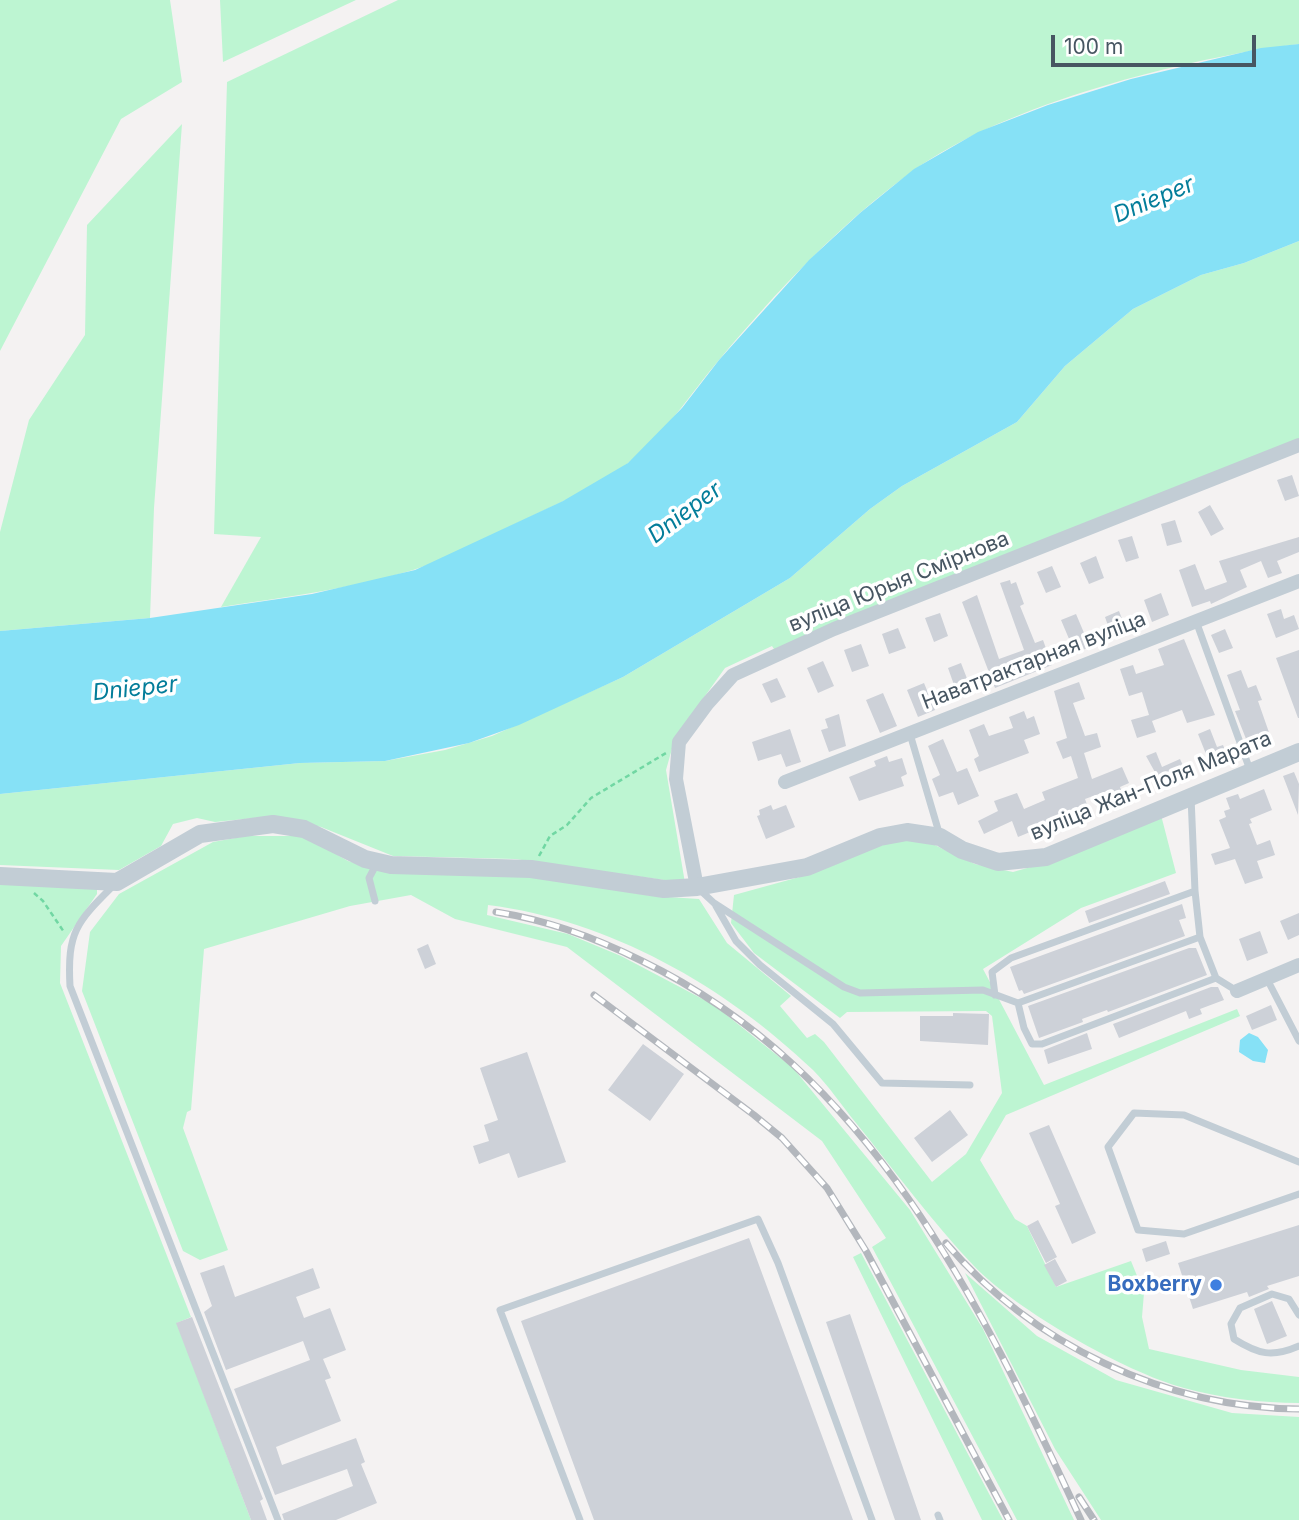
<!DOCTYPE html>
<html>
<head>
<meta charset="utf-8">
<style>
  body { margin:0 }
  #map { position:relative; width:1299px; height:1520px; overflow:hidden; background:#f4f2f2; font-family:Inter,sans-serif }
  canvas { display:block }
  .scale { position:absolute; left:1051px; top:35px; width:205px; height:32px; box-sizing:border-box; border:4px solid #475662; border-top:0; padding-left:9px; font-size:21px; line-height:24px; white-space:nowrap; color:#475662; -webkit-text-stroke:5px #fff; paint-order:stroke }
</style>
</head>
<body>
<div id="map">
<canvas width="1299" height="1520"></canvas>
<div class="scale">100 m</div>
</div>
<script>
const c = document.querySelector('canvas').getContext('2d');
c.lineJoin = 'round';
function fillPath(path, color) { c.fillStyle = color; c.fill(path, 'evenodd'); }
function trace(path, color, width, dash) { c.strokeStyle = color; c.lineWidth = width; c.lineCap = dash ? 'butt' : 'round'; c.setLineDash(dash || []); c.stroke(path); }
function label(font, color, halo, rows, align = 'center') {
  c.font = font + ' Inter,sans-serif'; c.lineWidth = 7; c.setLineDash([]); c.textBaseline = 'middle'; c.strokeStyle = halo; c.fillStyle = color; for (const [text, x, y, turn = 0] of rows) {
    c.save(); c.translate(x, y); c.rotate((+turn || 0) * Math.PI / 180); c.textAlign = isNaN(turn) ? turn : align; if (halo) c.strokeText(text, 0, 0); c.fillText(text, 0, 0); c.restore();
  }
}
const green = new Path2D(`
  M0 0H170L182 82 121 119 0 351Z
  M220 0H356L223 62Z
  M398 0H1299V44C1185 58 1005 104 913 171 861 208 816 252 773 298 755 318 736 339 719 360 690 394 664 436 627 464 598 486 561 502 528 518 491 535 452 558 413 570 350 589 285 597 221 607L261 537 214 534 227 82Z
  M182 124 154 508 150 618 0 631V532L29 420 85 335 87 225Z
  M1299 241V442L778 655 772 646 725 668 675 738 666 770 685 883 515 859 393 856 321 827 274 816 215 822 197 818 173 824 161 846 119 870 0 865V794L300 763 385 761 445 750 492 736 623 677 790 578 870 509 902 486 1017 422 1065 366 1133 309 1201 275 1244 263Z
  M1161 815 1176 873 1081 908 983 969 1044 1085 1237 1009 1240 1016 1006 1115 980 1160 1015 1219 1027 1226 1056 1287 1131 1261 1144 1293 1142 1317 1149 1349 1241 1370 1299 1377V1403C1262 1403 1220 1398 1184 1388 1125 1372 1016 1310 974 1266 932 1222 895 1171 856 1123 842 1106 829 1086 813 1070 725 986 609 920 488 905L487 915 568 934 621 956 714 1005 793 1068 910 1210 983 1329 1074 1520H1017L872 1247 886 1238 822 1141 567 947 455 919 411 895 350 906 204 949 191 1110 187 1112 183 1128 228 1250 200 1260 183 1251 82 991 90 932 119 894 213 842 246 836H305L348 861 381 871 514 874 653 896 699 899 727 943 791 996 780 1006 807 1038 815 1034 824 1042 932 1182 966 1154 1002 1093 992 1016 986 1011 847 1012 840 1018 754 953 731 923 734 895 814 873 887 841 922 839 975 864 1013 872 1066 857Z
  M0 881 97 887V894L61 946 60 983 191 1317 177 1323 251 1520H0Z
  M861 1253 1003 1520H982L853 1257Z
  M965 1273 1037 1336 1116 1380 1232 1413 1299 1417V1520H1101L1055 1449Z`);
const water = new Path2D(`
  M1299 44V241L1244 263 1201 275 1133 309 1065 366 1017 422 902 486 870 509 790 578 623 677 519 725 469 743 385 761 300 763 0 794V631L150 618 312 594 415 570 563 501 628 463 682 408 719 360 809 260 860 213 914 169 978 132 1048 105 1131 79 1261 48Z
  M1249 1033 1258 1037 1268 1050 1265 1063 1253 1061 1239 1052 1240 1040Z`);
const building = new Path2D(`
  M1292 475 1299 496 1285 501 1277 480Z
  M1210 505 1224 529 1211 536 1198 512Z
  M1175 520 1182 542 1167 546 1161 524Z
  M1132 536 1139 558 1126 562 1118 540Z
  M1299 537V552L1277 561 1282 573 1268 578 1261 561 1240 570 1247 587 1211 604 1210 601 1192 607 1179 570 1195 564 1205 590 1227 582 1219 561Z
  M1096 556 1104 578 1089 584 1080 563Z
  M1052 566 1061 587 1046 593 1037 572Z
  M1010 580 1011 584 1016 582 1024 604 1020 606 1035 643 1043 640 1052 665 995 688 962 602 977 595 999 659 1024 650 1000 583Z
  M1161 593 1169 615 1152 622 1144 600Z
  M1281 609 1284 619 1294 615 1299 629 1276 638 1267 614Z
  M1119 611 1127 632 1112 637 1105 617Z
  M940 613 948 636 934 642 925 618Z
  M1076 614 1090 647 1075 653 1061 620Z
  M898 628 906 648 889 654 882 634Z
  M1225 629 1233 648 1219 653 1211 635Z
  M1184 639 1215 715 1187 723 1182 710 1152 721 1156 732 1137 738 1131 720 1149 715 1142 692 1129 696 1120 669 1133 665 1136 674 1164 665 1158 649Z
  M861 644 869 666 852 672 844 650Z
  M1299 650V718H1298L1276 658Z
  M823 661 834 686 818 693 807 668Z
  M961 663 973 694 959 699 948 668Z
  M1241 670 1248 688 1256 685 1262 700 1258 701 1272 741 1250 749 1235 711 1240 710 1227 675Z
  M777 678 786 697 771 703 762 684Z
  M1079 682 1085 699 1073 703 1085 736 1097 733 1101 747 1084 753 1092 779 1122 767 1129 783 1120 787 1124 798 1112 802 1107 791 1085 799 1090 813 1065 822 1067 827 1056 832 1052 823 1018 837 1012 821 984 834 978 821 998 811 994 801 1017 793 1024 809 1045 800 1042 792 1078 778 1071 756 1063 759 1056 742 1067 738 1054 691Z
  M924 683 935 710 918 717 907 690Z
  M883 693 897 726 880 733 866 700Z
  M1024 711 1027 719 1034 716 1040 734 1024 740 1029 753 979 772 974 759 979 756 969 730 984 724 989 736 1013 728 1009 717Z
  M839 714 846 746 829 752 821 730 828 728 825 719Z
  M790 729 801 762 786 767 781 754 758 761 752 742Z
  M1210 729 1217 747 1223 745 1228 757 1210 764 1198 734Z
  M943 739 957 772 967 768 979 796 958 805 953 792 939 797 932 779 940 775 928 746Z
  M1156 752 1162 767 1180 759 1186 772 1161 783 1146 756Z
  M887 756 889 762 902 758 907 774 901 777 904 786 859 801 849 777 876 766 874 761Z
  M1294 772 1299 784 1298 815 1283 776Z
  M1264 789 1272 810 1250 819 1252 823 1249 824 1257 845 1270 840 1275 855 1257 861 1263 878 1245 884 1235 859 1215 865 1211 854 1230 848 1219 820 1226 817 1224 811 1230 809 1226 798 1238 794 1240 799Z
  M771 805 773 810 786 805 795 827 766 839 757 816 760 815 759 810Z
  M1165 881 1170 894 1089 923 1085 911Z
  M1182 904 1186 918 1179 920 1185 936 1024 994 1022 990 1019 991 1010 967Z
  M1299 913V935L1288 940 1280 921Z
  M1260 931 1268 953 1247 961 1239 939Z
  M428 944 436 964 425 969 417 949Z
  M1189 948H1196L1207 975 1108 1012 1107 1010 1082 1019 1083 1022 1039 1038 1028 1006Z
  M1211 987H1218L1224 1000 1200 1009 1202 1014 1189 1019 1186 1011 1119 1038 1113 1024Z
  M1271 1005 1277 1020 1252 1030 1246 1016Z
  M953 1013 989 1014 988 1045 920 1041V1016H953Z
  M1087 1033 1092 1049 1048 1064 1044 1050Z
  M643 1044 684 1074 650 1121 608 1090Z
  M527 1052 566 1162 518 1178 509 1153 479 1164 473 1146 489 1141 484 1125 498 1120 480 1068Z
  M950 1110 968 1135 932 1162 914 1138Z
  M1049 1125 1096 1233 1072 1244 1055 1206 1060 1204 1029 1133Z
  M1038 1220 1057 1257 1046 1263 1027 1226Z
  M1299 1225V1276L1267 1286 1269 1289 1249 1297 1247 1292 1193 1309 1178 1263Z
  M749 1238 853 1520H594L521 1321Z
  M1166 1241 1170 1254 1146 1262 1142 1249Z
  M1055 1259 1067 1281 1056 1287 1044 1265Z
  M224 1265 235 1297 313 1268 320 1288 296 1297 304 1318 330 1308 346 1350 323 1359 331 1378 325 1380 341 1421 276 1447 282 1465 356 1438 365 1462 361 1464 377 1503 336 1520H284L282 1514 353 1486 347 1469 275 1495 234 1389 310 1360 303 1341 226 1370 204 1312 212 1306 200 1273Z
  M1272 1301 1287 1336 1267 1344 1254 1309Z
  M850 1314 921 1520H895L826 1322Z
  M192 1317 263 1499 260 1501 267 1520H251L176 1323Z`);
const path = new Path2D(`
  M539 856 550 836 567 825 591 798 666 753
  M34 893 43 901 64 932`);
const service = new Path2D(`
  M1196 621 1250 770
  M910 734 940 836
  M1191 797 1195 891
  M114 885C77 922 67 931 70 986L278 1520
  M700 890 714 903 844 987 860 993 983 990 1018 1003 1200 937 1216 978 1042 1044H1032L1024 1028 1018 1003
  M375 901 369 878 377 863
  M716 906 736 941 760 965 833 1024 882 1083 970 1085
  M1216 978 1237 991
  M1267 979 1299 1041
  M995 995 992 972 1011 958 1195 891 1200 937
  M1299 1162 1184 1115 1134 1113 1108 1147 1138 1230 1184 1234 1299 1194
  M1299 1315 1289 1299 1272 1294 1240 1308 1231 1324 1234 1339C1258 1354 1272 1358 1299 1346
  M938 1515 940 1520
  M580 1520 500 1310 758 1219 778 1263 872 1520`);
const minor = new Path2D(`
  M785 782 1299 581
  M697 887 676 779 679 742 707 704 733 675 834 629 1299 445
  M1237 991 1299 965`);
const tertiary = new Path2D(`
  M0 876 117 882 200 834 273 824 304 829 365 859 391 865 531 869 664 889 697 887 807 867 880 837 907 832 940 837 962 850 998 862 1046 857 1299 752`);
const rail = new Path2D(`
  M496 912C547 920 596 938 642 961 871 1072 979 1300 1081 1520
  M594 995 754 1115 782 1138 827 1188 866 1251 1009 1520
  M946 1243C1032 1344 1166 1408 1299 1409
  M1079 1497 1094 1520`);
const markers = [
  [1216,1285,7,"#3f7fe0"]
];
const streetNames = [
  ["вуліца Юрыя Смірнова",899,582,-22],
  ["Наватрактарная вуліца",1034,661,-21],
  ["вуліца Жан-Поля Марата",1151,786,-22]
];
const shopNames = [
  ["Boxberry",1202,1285]
];
const waterNames = [
  ["Dnieper",1154,200,-23],
  ["Dnieper",685,513,-37],
  ["Dnieper",135,689,-6]
];
fillPath(green, '#bdf5d2');
fillPath(water, '#86e1f6');
fillPath(building, '#cdd1d8');
trace(path, '#71d7a3', 2.5, [5, 3.5]);
trace(service, '#c2cdd5', 7);
trace(minor, '#c2cdd5', 14);
trace(tertiary, '#c2cdd5', 18);
trace(rail, '#b3b7bd', 7);
trace(rail, '#fff', 4.5, [13]);
for (const [x, y, r, color] of markers) { const dot = new Path2D(); dot.arc(x, y, r, 0, 2 * Math.PI); c.fillStyle = color; c.fill(dot); trace(dot, '#fff', 2.5); }
label('21px', '#475662', '#fff', streetNames);
label('bold 21px', '#366cbe', '#fff', shopNames, 'right');
label('italic 23px', '#037d9a', '#fff', waterNames);
</script>
</body>
</html>
